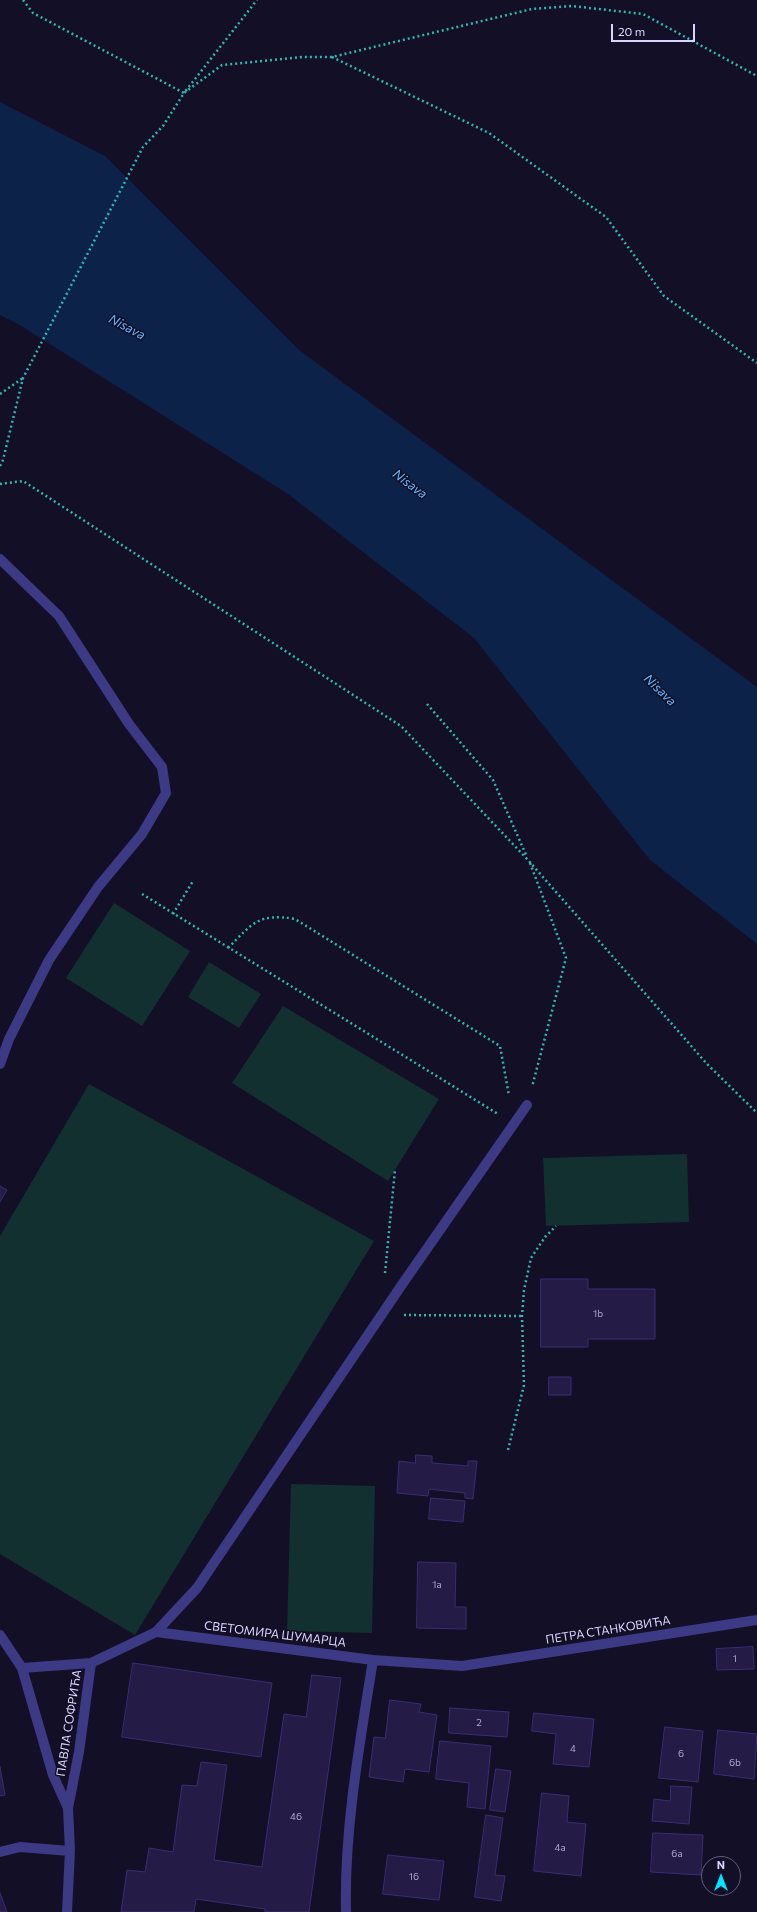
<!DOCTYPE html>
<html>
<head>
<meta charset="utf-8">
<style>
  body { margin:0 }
  #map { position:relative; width:757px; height:1912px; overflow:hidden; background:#130f26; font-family:Commissioner,sans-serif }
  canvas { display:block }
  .north { position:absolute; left:701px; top:1856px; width:40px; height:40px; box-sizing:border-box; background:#130f26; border:1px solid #625e7d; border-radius:50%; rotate:0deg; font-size:11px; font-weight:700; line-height:16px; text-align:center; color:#d9d4ff }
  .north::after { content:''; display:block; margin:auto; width:14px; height:18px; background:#00e5ff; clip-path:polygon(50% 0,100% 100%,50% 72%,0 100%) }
  .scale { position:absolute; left:611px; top:24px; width:84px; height:18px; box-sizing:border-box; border:2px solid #d9d4ff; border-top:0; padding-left:5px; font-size:12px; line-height:14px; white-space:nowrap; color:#d9d4ff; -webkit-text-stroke:3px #130f26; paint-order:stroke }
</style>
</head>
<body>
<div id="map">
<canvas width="757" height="1912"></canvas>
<div class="north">N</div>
<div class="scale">20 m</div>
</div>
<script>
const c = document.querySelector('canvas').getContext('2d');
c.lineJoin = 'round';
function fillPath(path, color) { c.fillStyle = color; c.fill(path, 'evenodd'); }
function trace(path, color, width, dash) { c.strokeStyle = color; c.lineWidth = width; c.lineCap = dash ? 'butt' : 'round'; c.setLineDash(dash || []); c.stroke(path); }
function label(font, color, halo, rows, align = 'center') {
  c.font = font + ' Commissioner,sans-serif'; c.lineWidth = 3; c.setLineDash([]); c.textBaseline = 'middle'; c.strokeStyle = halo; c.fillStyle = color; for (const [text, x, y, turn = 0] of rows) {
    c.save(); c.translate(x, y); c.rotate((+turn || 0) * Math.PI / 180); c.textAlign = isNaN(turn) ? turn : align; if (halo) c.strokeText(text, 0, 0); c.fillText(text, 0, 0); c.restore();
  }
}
const green = new Path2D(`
  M114 903 190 951 142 1026 66 978Z
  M209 962 261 994 239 1028 188 997Z
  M283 1006 439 1099 388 1181 232 1083Z
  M89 1084 374 1241 135 1635 0 1554V1236Z
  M687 1154 689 1222 546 1226 543 1158Z
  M291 1484 375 1486 372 1633 287 1631Z`);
const water = new Path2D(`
  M0 102 105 156 299 350 757 687V944L650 860 474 638 288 494 18 324 0 315Z`);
const building = new Path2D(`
  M0 1186 7 1190 0 1202Z
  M541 1279H588V1289H655V1339H588V1347H541Z
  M549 1377H571V1395H549Z
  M416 1455 432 1456V1463L468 1466V1461H477L473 1499 465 1498V1493L429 1489 428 1496 397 1493 399 1461 415 1463Z
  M431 1498 465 1501 463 1522 429 1519Z
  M418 1562 456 1563 455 1607H466V1629L417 1628Z
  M753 1647 754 1669 717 1670 716 1649Z
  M133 1663 272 1683 261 1757 122 1737Z
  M312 1675 341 1678 309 1912H265V1909L196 1899 194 1912H121L127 1870 145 1872 149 1848 173 1852 182 1785 197 1786 201 1762 227 1765 214 1860 262 1867 284 1714 306 1717Z
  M390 1700 421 1704 419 1712 437 1715 429 1772 405 1769 403 1782 369 1777 374 1737 385 1738Z
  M450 1708 509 1712 507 1737 449 1733Z
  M534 1713 594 1719 589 1767 553 1764 556 1734 532 1731Z
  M665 1727 703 1731 698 1782 659 1778Z
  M718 1730 757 1734 754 1779 714 1774Z
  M440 1741 491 1746 485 1809 467 1807 469 1783 436 1779Z
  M0 1767 5 1795 0 1796Z
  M496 1769 511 1771 505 1812 490 1810Z
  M671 1786 692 1787 689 1824 652 1821 654 1799 670 1801Z
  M542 1793 569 1796 567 1822 586 1824 581 1876 534 1871Z
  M486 1815 503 1818 495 1875 505 1876 501 1901 475 1897Z
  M653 1833 703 1835 701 1875 651 1872Z
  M388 1855 444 1861 439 1900 383 1894Z
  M0 1893 7 1912H0Z`);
const path = new Path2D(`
  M23 0 33 13 184 93 257 0
  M332 57 489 133 606 217 664 296 757 363
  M0 394 23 378
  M0 466 3 460 23 378 143 147 163 126 184 93 222 65 302 57H332L532 9 572 6 643 14 757 76
  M0 484 23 481 401 726 528 860 707 1064 757 1113
  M427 704 493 780 527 857
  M530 863 566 958 532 1087
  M142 894 498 1114
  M173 914 193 881
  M228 948C253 923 258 913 295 919L500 1046 509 1096
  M385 1273 395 1170
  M404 1315 522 1316
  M508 1450 524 1385 522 1316 524 1290 531 1258 545 1237 556 1226`);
const service = new Path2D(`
  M156 1632 197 1588 401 1286 527 1105`);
const minor = new Path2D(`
  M0 559 59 616 129 724 162 767 166 793 142 834 98 887 49 960 9 1039 0 1064
  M0 1635 22 1668 53 1775 68 1808 70 1851 67 1912
  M22 1668 91 1663 156 1632 373 1660 462 1666 757 1620
  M68 1808 79 1752 91 1663
  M0 1852 20 1847 70 1851
  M346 1912C344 1829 360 1742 373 1660`);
const numberNames = [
  ["1b",598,1314],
  ["1a",437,1585],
  ["1",735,1659],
  ["2",479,1723],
  ["4",573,1749],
  ["6",681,1754],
  ["6b",735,1763],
  ["46",296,1817],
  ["4a",560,1848],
  ["6a",677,1854],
  ["16",414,1877]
];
const streetNames = [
  ["ПЕТРА СТАНКОВИЋА",608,1630,-9],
  ["СВЕТОМИРА ШУМАРЦА",275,1634,7],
  ["ПАВЛА СОФРИЋА",69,1723,-81]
];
const waterNames = [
  ["Nisava",127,327,28],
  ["Nisava",410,484,37],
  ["Nisava",660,690,44]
];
fillPath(green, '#12302f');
fillPath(water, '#0c2248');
fillPath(building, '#241b47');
trace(building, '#3b2d73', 1);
trace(path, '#2fb8b0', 2.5, [2, 3]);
trace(service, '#3d3a85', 10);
trace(minor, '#3d3a85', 10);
label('10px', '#aca6d1', null, numberNames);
label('12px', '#d9d4ff', '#130f26', streetNames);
label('italic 13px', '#62b6ff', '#130f26', waterNames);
</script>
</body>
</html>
